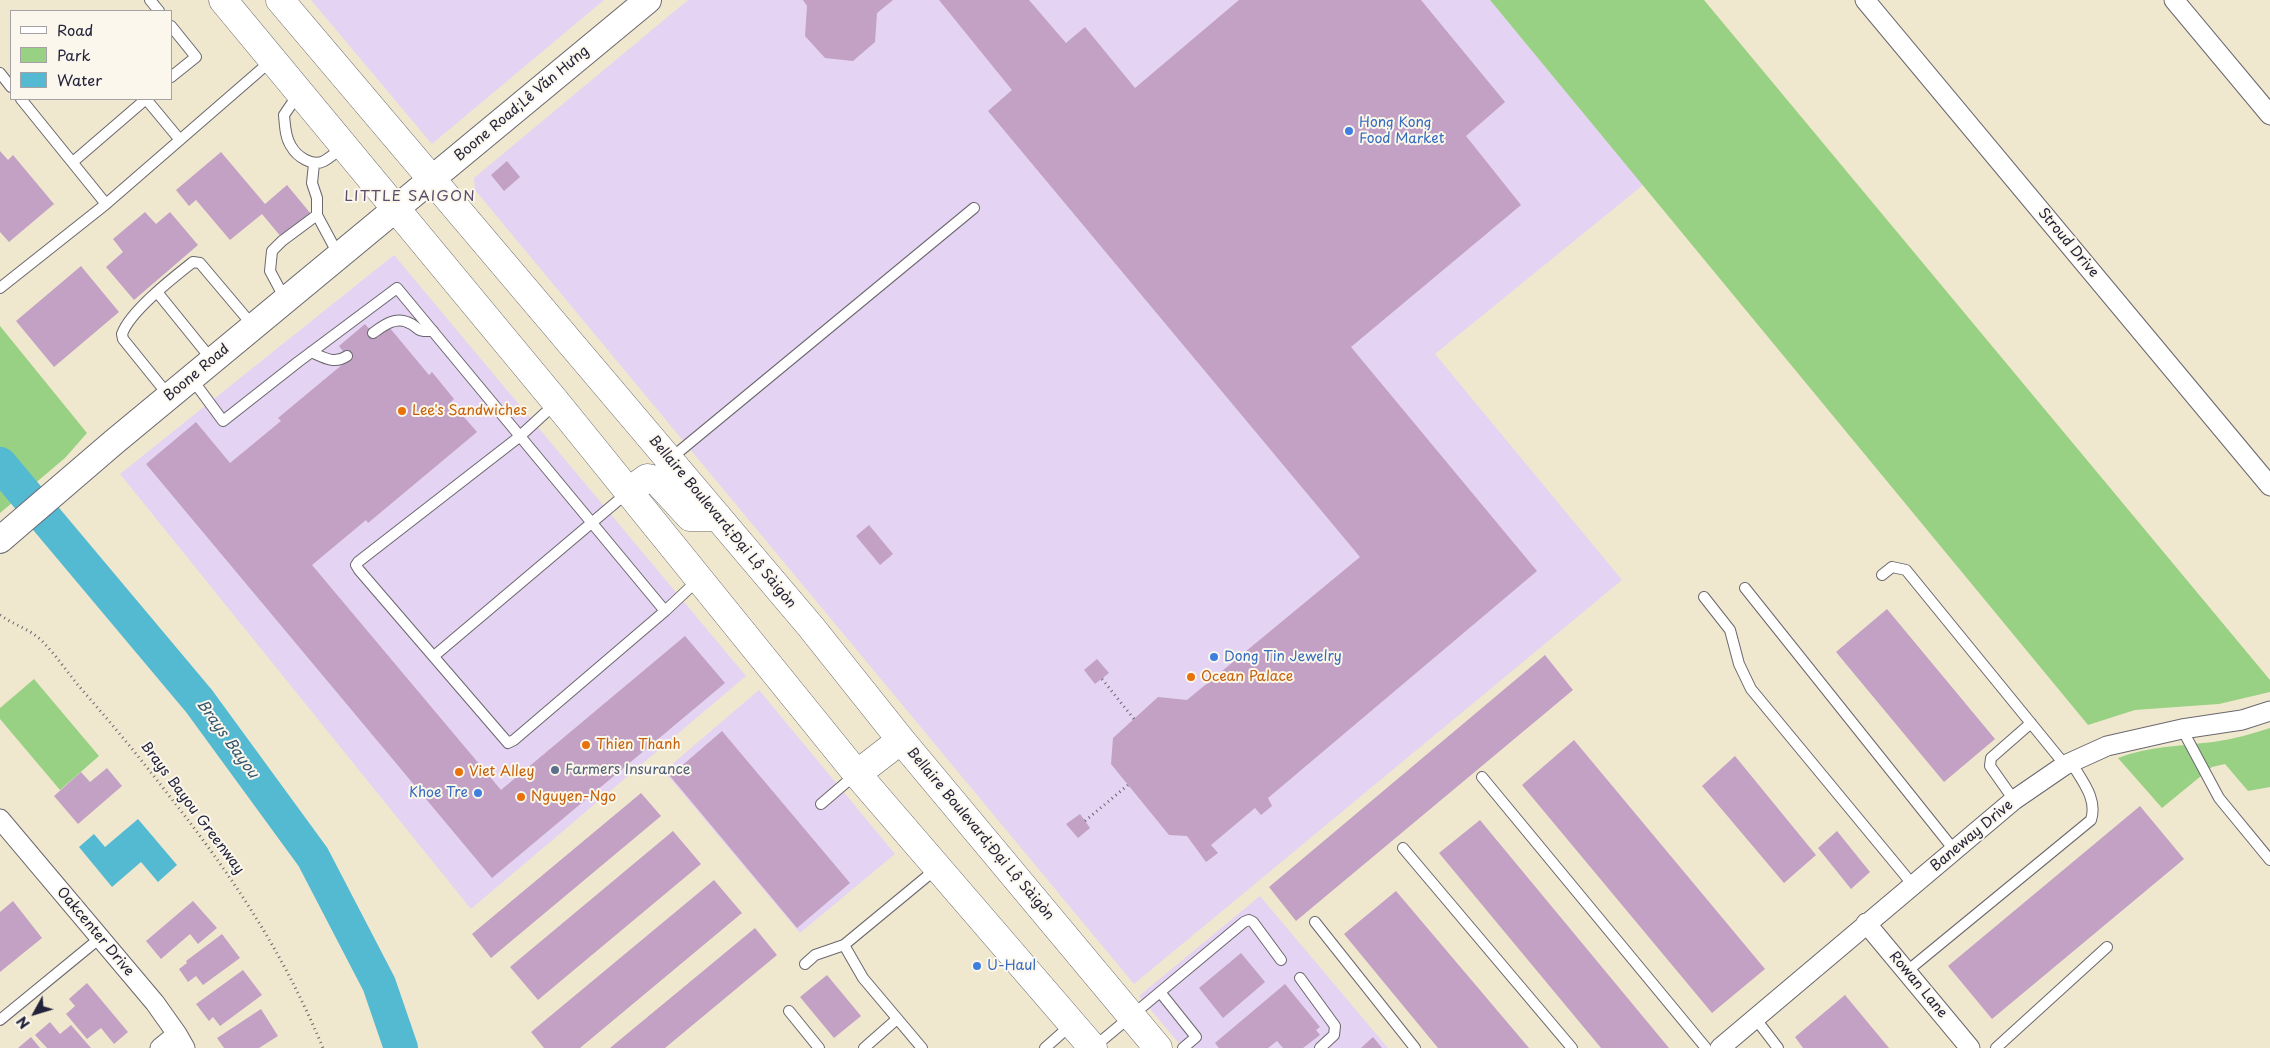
<!DOCTYPE html>
<html>
<head>
<meta charset="utf-8">
<style>
  body { margin:0 }
  #map { position:relative; width:2270px; height:1048px; overflow:hidden; background:#f0e8ce; font-family:"Playpen Sans",sans-serif }
  canvas { display:block }
  .legend { position:absolute; left:10px; top:10px; width:162px; height:90px; box-sizing:border-box; background:#fbf7ec; border:1px solid #a4a2a5; margin:0; padding:6px 9px; list-style:none; font-size:15px; color:#22223b }
  .legend li { display:flex; align-items:center; gap:10px; height:25px }
  .legend b { width:25px; border:1px solid #a4a2a5 }
  .north { position:absolute; left:10px; top:988px; width:50px; height:50px; -webkit-text-stroke:4px #fbf7ec; paint-order:stroke; rotate:231deg; font-size:14px; font-weight:700; line-height:20px; text-align:center; color:#22223b }
  .north::after { content:''; display:block; margin:auto; width:18px; height:22px; background:#22223b; clip-path:polygon(50% 0,100% 100%,50% 72%,0 100%) }
</style>
</head>
<body>
<div id="map">
<canvas width="2270" height="1048"></canvas>
<ul class="legend">
<li><b style="height:6px;background:#fff"></b>Road</li>
<li><b style="height:14px;background:#99d184"></b>Park</li>
<li><b style="height:14px;background:#54bad2"></b>Water</li>
</ul>
<div class="north">N</div>
</div>
<script>
const c = document.querySelector('canvas').getContext('2d');
c.lineJoin = 'round';
function fillPath(path, color) { c.fillStyle = color; c.fill(path, 'evenodd'); }
function trace(path, color, width, dash) { c.strokeStyle = color; c.lineWidth = width; c.lineCap = dash ? 'butt' : 'round'; c.setLineDash(dash || []); c.stroke(path); }
function label(font, color, halo, rows, align = 'center') {
  c.font = font + ' "Playpen Sans",sans-serif'; c.lineWidth = 4; c.setLineDash([]); c.textBaseline = 'middle'; c.strokeStyle = halo; c.fillStyle = color; for (const [text, x, y, turn = 0] of rows) {
    c.save(); c.translate(x, y); c.rotate((+turn || 0) * Math.PI / 180); c.textAlign = isNaN(turn) ? turn : align; if (halo) c.strokeText(text, 0, 0); c.fillText(text, 0, 0); c.restore();
  }
}
const built = new Path2D(`
  M311 0H604L432 144Z
  M688 0H1490L1643 185 1435 354 1622 580 1134 984 475 190 474 178Z
  M394 255 746 676 471 909 120 474Z
  M759 690 895 854 800 933 664 771Z
  M1260 896 1388 1048H1183L1139 996Z`);
const green = new Path2D(`
  M1490 0H1704L2270 680V692L2219 704 2135 710 2088 725Z
  M0 326 87 433 65 458 0 513Z
  M34 679 99 756 60 790 0 719V708Z
  M2270 728V787L2248 791 2225 764 2212 767 2162 808 2118 758C2149 746 2181 746 2213 742 2233 739 2252 734 2270 728Z`);
const water = new Path2D(`
  M138 819 177 865 158 882 141 862 112 887 79 847 94 834 105 847Z`);
const river = new Path2D(`
  M0 464 199 701 313 857 379 984 401 1048`);
const building = new Path2D(`
  M803 0H893L877 13 875 42 853 61 825 58 805 36 807 6Z
  M939 0H1029L1066 43 1085 27 1135 88 1239 0H1421L1505 102 1466 136 1521 205 1351 347 1537 571 1268 798 1272 806 1261 815 1255 808 1211 845 1218 853 1206 862 1187 836 1169 835 1111 764 1113 738 1158 697 1187 700 1360 557 988 111 1012 90Z
  M0 151 8 160 13 155 54 204 9 242 0 232Z
  M221 152 265 204 287 185 311 214 282 238 262 214 230 240 196 200 189 206 176 190Z
  M507 161 520 177 504 191 491 175Z
  M145 212 156 224 170 212 198 245 134 300 106 267 123 252 113 239Z
  M81 266 119 312 54 367 16 321Z
  M365 324 377 338 389 327 429 375 432 372 454 399 451 402 477 432 368 523 366 520 312 565 501 790 685 636 725 683 492 878 146 464 196 422 230 463 281 421 278 418 349 359 339 346Z
  M869 525 893 554 880 565 856 536Z
  M1887 609 1995 739 1944 782 1836 652Z
  M1545 655 1573 690 1296 921 1269 887Z
  M1097 659 1109 673 1095 684 1084 670Z
  M722 731 850 883 797 928 670 776Z
  M1574 740 1765 969 1712 1013 1522 785Z
  M1735 756 1816 855 1784 883 1702 786Z
  M107 768 122 786 78 824 54 796 81 772 90 782Z
  M641 793 661 816 491 958 472 934Z
  M2140 806 2184 859 1992 1019 1948 966Z
  M1080 814 1090 828 1078 838 1066 824Z
  M1480 820 1669 1048H1601L1439 853Z
  M673 831 701 864 538 1000 510 967Z
  M1837 831 1870 872 1851 889 1818 848Z
  M714 880 742 913 580 1048H544L531 1032Z
  M1396 891 1529 1048H1438L1344 934Z
  M13 901 42 938 0 972V912Z
  M193 901 217 928 198 944 190 934 161 959 146 941Z
  M755 928 777 955 665 1048H610Z
  M222 934 240 958 203 985 196 976 188 982 179 969 187 963 186 961Z
  M1241 953 1265 982 1223 1018 1199 988Z
  M243 970 262 995 220 1026 213 1017 209 1021 196 1004Z
  M827 975 861 1016 834 1038 800 997Z
  M87 983 128 1032 114 1044 101 1028 87 1039 66 1014 75 1006 69 999Z
  M1285 984 1320 1027 1316 1030 1320 1035 1303 1048H1283L1277 1041 1268 1048H1219L1215 1043Z
  M1845 995 1889 1048H1803L1795 1037Z
  M261 1009 278 1036 259 1048H224L217 1038Z
  M50 1022 60 1034 71 1025 91 1048H47L35 1035Z
  M31 1037 40 1048H18Z
  M1373 1037 1382 1048H1361Z`);
const path = new Path2D(`
  M0 615C14 625 30 629 42 641 57 656 69 675 83 691 112 724 140 758 167 793 233 877 282 950 323 1048
  M1102 679 1134 719
  M1085 821 1128 785`);
const lane = new Path2D(`
  M150 0 159 11
  M171 26 196 57 171 77
  M0 73 11 87
  M299 93 284 115C285 125 285 137 291 146 297 157 313 167 324 161 331 157 338 151 344 146
  M21 99 106 204 272 60
  M74 161 146 99 180 140
  M314 164 312 183 317 198V215L339 256
  M0 288 106 204
  M157 292 212 360
  M285 299 270 271 272 251 282 241 317 215
  M373 333C383 326 394 317 407 322 421 327 413 332 433 331
  M311 352C323 357 334 365 347 356
  M192 379 223 421 298 362 397 288 665 611
  M169 396 123 339 122 334C130 311 174 277 193 262L200 263 254 327
  M556 403 519 437 358 562 356 565 359 570 508 743 514 740 665 611 699 579
  M670 459 974 208
  M1882 575 1892 567 1906 570 2065 765
  M1745 588 1955 851
  M1704 597 1730 630 1739 664 1751 689 1913 885
  M434 656 627 493
  M2182 729 2219 798 2270 860
  M1482 777 1706 1048
  M2014 800 1990 766 1991 758 2031 723
  M821 804 856 774
  M1403 848 1572 1048
  M1315 922 1415 1048
  M805 964 815 955 844 945
  M1906 972 2091 820C2098 798 2081 780 2071 762
  M1300 978 1335 1026 1334 1035 1320 1048
  M1160 992 1196 1037 1183 1048
  M789 1011 819 1048
  M1755 1018 1778 1048
  M0 1020 100 938
  M1094 1047 1244 922 1249 920 1253 922 1281 960
  M864 1048 897 1019
  M922 1048 863 978 844 945 936 869
  M1045 1048 1071 1025
  M1996 1048 2107 947`);
const street = new Path2D(`
  M1865 0 2270 486
  M2174 0 2270 115
  M0 819 155 1003 177 1034 185 1048
  M1866 923 1970 1048
  M160 1048 177 1034
  M1720 1048 2014 800 2065 765 2107 746 2182 729 2242 720 2270 711`);
const secondary = new Path2D(`
  M0 540 114 442 648 0`);
const primary = new Path2D(`
  M223 0 556 402 857 774 1093 1048
  M280 0 811 627 901 740 1158 1048
  M628 492 647 478 656 480 690 517H718
  M857 774 901 740`);
const markers = [
  [1349,131,5,"#3f7fe0"],
  [402,411,5,"#e8710a"],
  [1214,657,5,"#3f7fe0"],
  [1191,677,5,"#e8710a"],
  [586,745,5,"#e8710a"],
  [555,770,5,"#5c6f8a"],
  [459,772,5,"#e8710a"],
  [478,793,5,"#3f7fe0"],
  [521,797,5,"#e8710a"],
  [977,966,5,"#3f7fe0"]
];
const streetNames = [
  ["Boone Road;Lê Văn Hưng",522,104,-40],
  ["Stroud Drive",2068,243,50],
  ["Boone Road",197,373,-40],
  ["Bellaire Boulevard;Đại Lộ Sàigòn",722,522,50],
  ["Brays Bayou Greenway",192,808,53],
  ["Bellaire Boulevard;Đại Lộ Sàigòn",980,834,50],
  ["Baneway Drive",1972,836,-40],
  ["Oakcenter Drive",95,932,50],
  ["Rowan Lane",1918,985,50]
];
const shopNames = [
  ["Hong Kong",1359,123],
  ["Food Market",1359,139],
  ["Dong Tin Jewelry",1224,657],
  ["Khoe Tre",468,793,"right"],
  ["U-Haul",987,966]
];
const foodNames = [
  ["Lee's Sandwiches",412,411],
  ["Ocean Palace",1201,677],
  ["Thien Thanh",596,745],
  ["Viet Alley",469,772],
  ["Nguyen-Ngo",531,797]
];
const serviceNames = [
  ["Farmers Insurance",565,770]
];
const neighbourhoodNames = [
  ["LITTLE SAIGON",410,197]
];
const waterNames = [
  ["Brays Bayou",227,739,54]
];
fillPath(built, '#e4d3f2');
fillPath(green, '#99d184');
fillPath(water, '#54bad2');
trace(river, '#54bad2', 34);
fillPath(building, '#c2a1c4');
trace(lane, '#6a676e', 12);
trace(street, '#6a676e', 21);
trace(secondary, '#6a676e', 28);
trace(primary, '#6a676e', 29);
trace(path, '#6a676e', 3, [1, 4]);
trace(lane, '#fff', 10);
trace(street, '#fff', 19);
trace(secondary, '#fff', 26);
trace(primary, '#fff', 28);
for (const [x, y, r, color] of markers) { const dot = new Path2D(); dot.arc(x, y, r, 0, 2 * Math.PI); c.fillStyle = color; c.fill(dot); trace(dot, '#fbf7ec', 2); }
label('14px', '#22223b', '#fbf7ec', streetNames);
label('14px', '#366cbe', '#fbf7ec', shopNames, 'left');
label('14px', '#c56008', '#fbf7ec', foodNames, 'left');
label('14px', '#4e5e75', '#fbf7ec', serviceNames, 'left');
c.letterSpacing = '1px';
label('15px', '#5a4e6b', '#fbf7ec', neighbourhoodNames);
c.letterSpacing = '0px';
label('italic 15px', '#345770', '#fbf7ec', waterNames);
</script>
</body>
</html>
